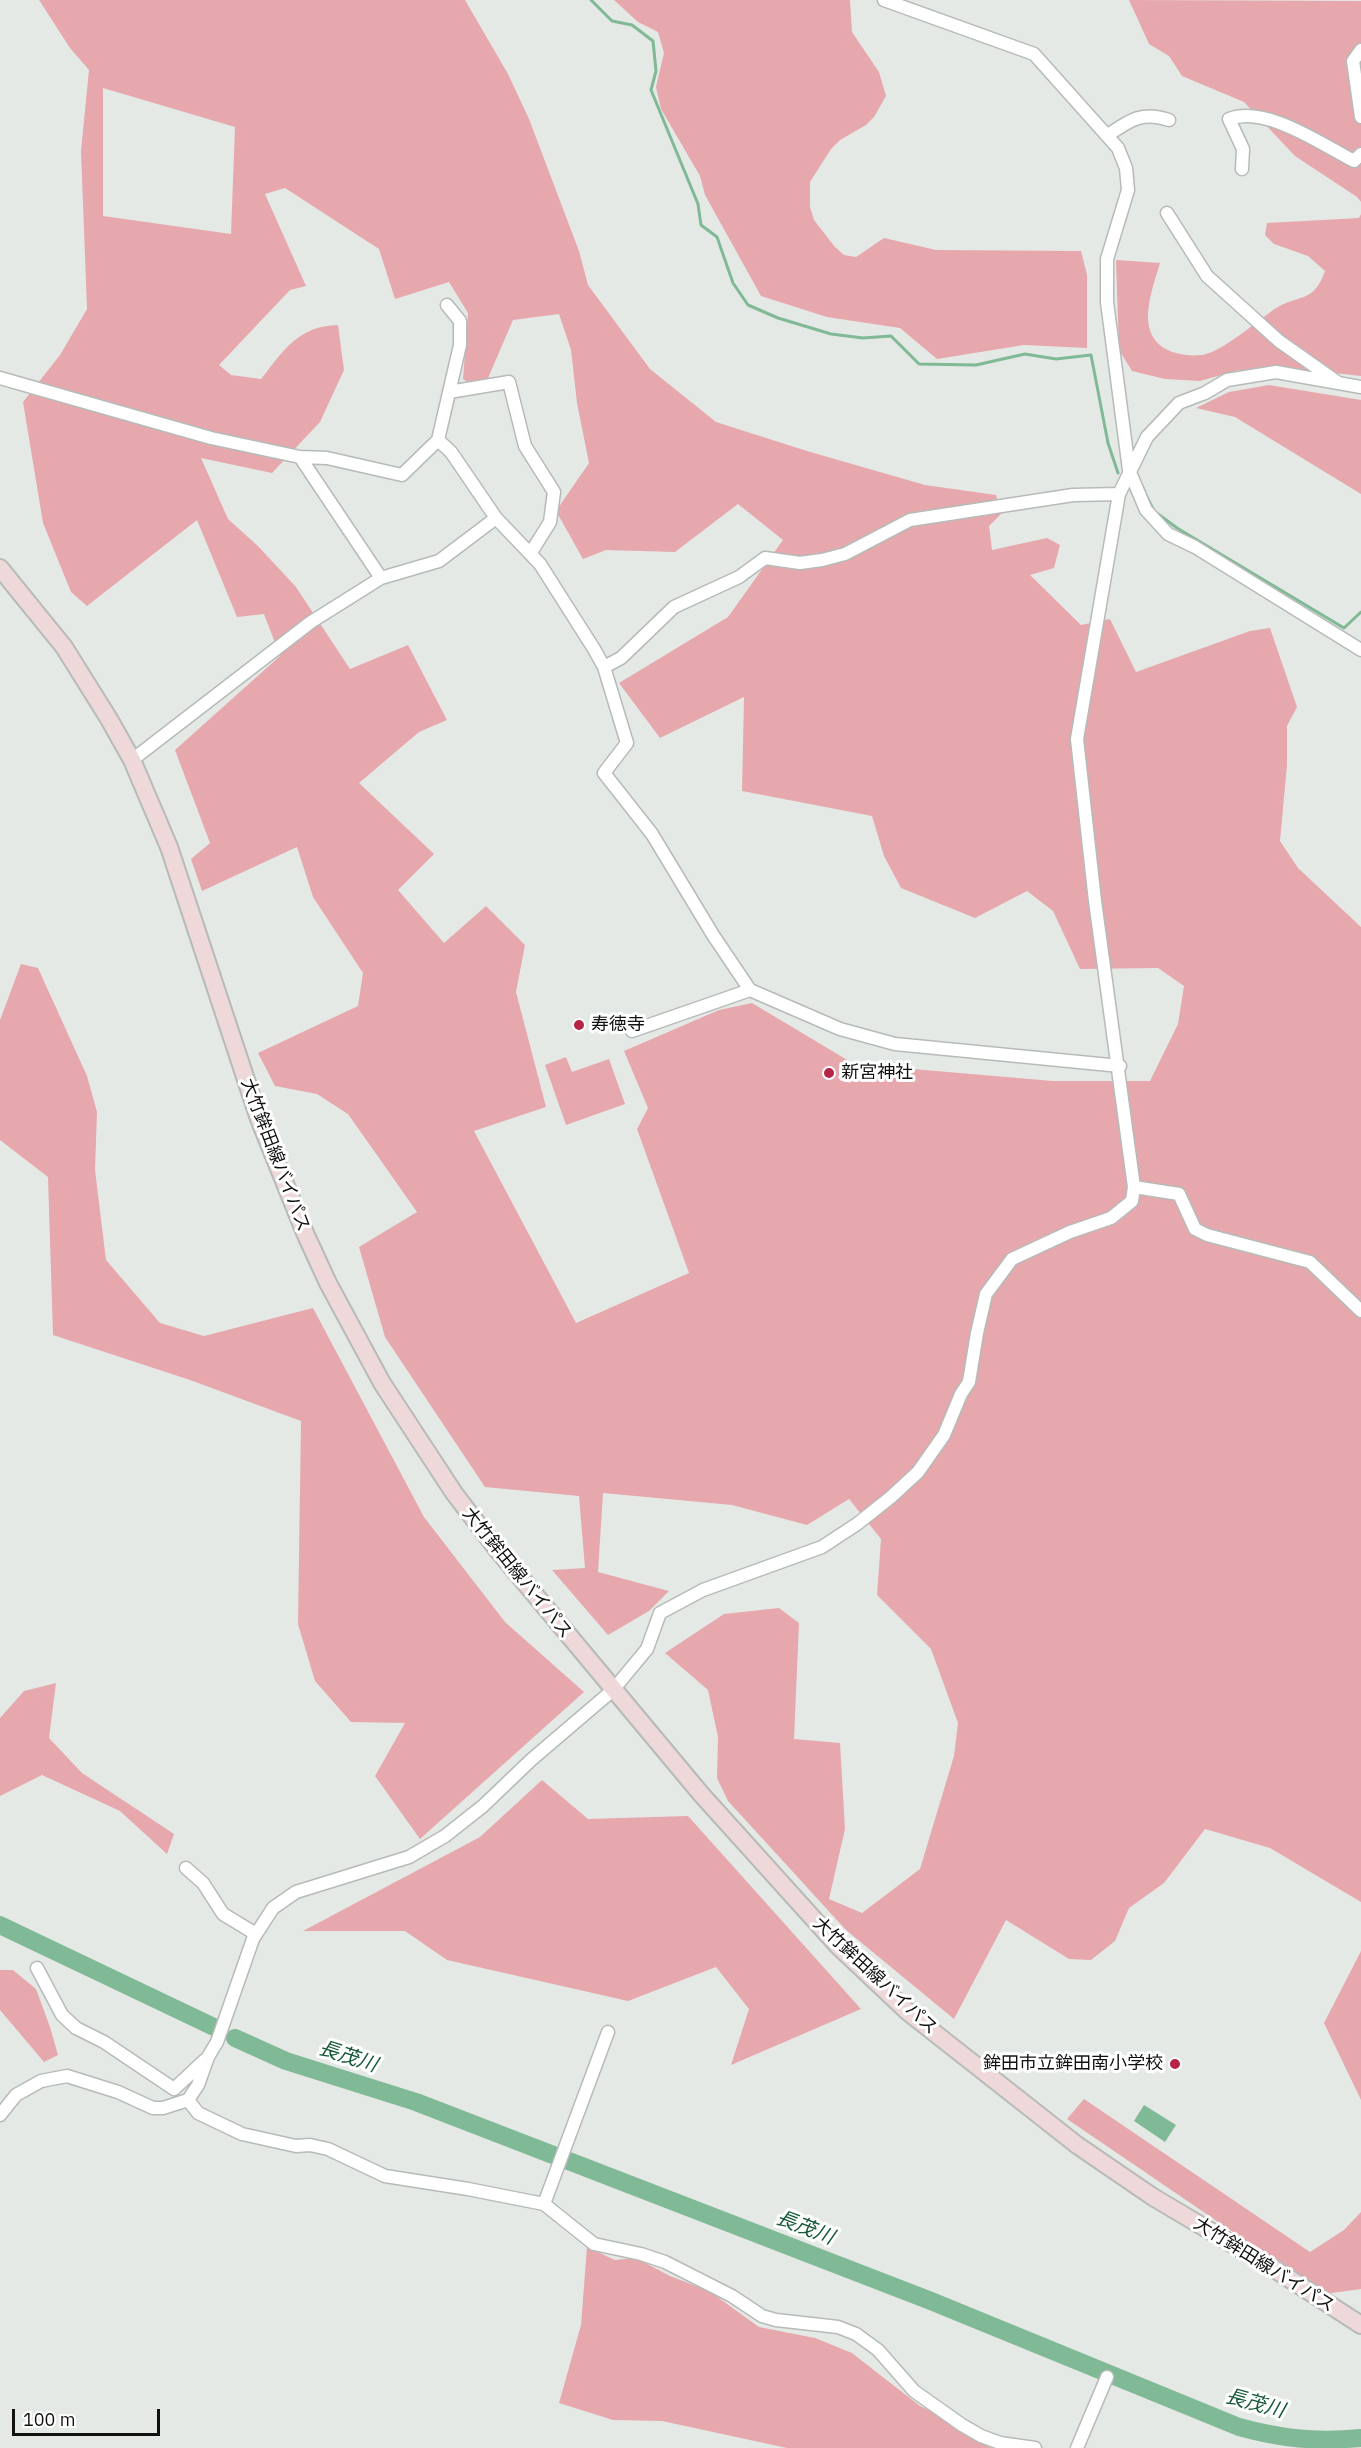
<!DOCTYPE html>
<html>
<head>
<meta charset="utf-8">
<style>
  body { margin:0 }
  #map { position:relative; width:1361px; height:2448px; overflow:hidden; background:#e5e9e6; font-family:"IBM Plex Sans",sans-serif }
  canvas { display:block }
  .scale { position:absolute; left:12px; top:2409px; width:148px; height:27px; box-sizing:border-box; border:3px solid #101110; border-top:0; padding-left:8px; font-size:18px; line-height:21px; white-space:nowrap; color:#101110; -webkit-text-stroke:4px #fff; paint-order:stroke }
</style>
</head>
<body>
<div id="map">
<canvas width="1361" height="2448"></canvas>
<div class="scale">100 m</div>
</div>
<script>
const c = document.querySelector('canvas').getContext('2d');
c.lineJoin = 'round';
function fillPath(path, color) { c.fillStyle = color; c.fill(path, 'evenodd'); }
function trace(path, color, width, dash) { c.strokeStyle = color; c.lineWidth = width; c.lineCap = dash ? 'butt' : 'round'; c.setLineDash(dash || []); c.stroke(path); }
function label(font, color, halo, rows, align = 'center') {
  c.font = font + ' "IBM Plex Sans","Noto Sans JP",sans-serif'; c.lineWidth = 6; c.setLineDash([]); c.textBaseline = 'middle'; c.strokeStyle = halo; c.fillStyle = color; for (const [text, x, y, turn = 0] of rows) {
    c.save(); c.translate(x, y); c.rotate((+turn || 0) * Math.PI / 180); c.textAlign = isNaN(turn) ? turn : align; if (halo) c.strokeText(text, 0, 0); c.fillText(text, 0, 0); c.restore();
  }
}
const green = new Path2D(`
  M39 0H465L508 74 529 119 579 251 588 285 650 369 716 422 807 451 925 485 996 495 1002 513 989 526 992 550 1047 538 1060 545 1054 568 1030 575 1081 625 1110 619 1136 672 1250 631 1270 628 1297 707 1287 726V765L1280 841 1298 868 1361 927V1902L1270 1848 1205 1829 1164 1883 1129 1908 1115 1941 1091 1960 1069 1959 1006 1920 954 2019 846 1930 728 1801 717 1778 718 1737 708 1690 665 1653 724 1614 779 1608 799 1623 794 1739 840 1743 845 1829 829 1899 862 1913 920 1869 954 1756 958 1723 931 1649 877 1595 881 1539 849 1499 807 1525 732 1505 603 1493 598 1572 669 1591 649 1611 608 1635 552 1570 585 1568 579 1496 485 1487 385 1337 359 1247 417 1212 348 1114 317 1094 275 1086 258 1053 358 1006 363 973 313 897 297 847 202 891 191 859 210 843 175 750 280 656 264 614 237 617 197 520 87 606 71 592 43 523 23 402 60 355 87 309 81 151 89 70 70 48ZM103 88 235 127 231 234 103 216ZM285 188 379 249 395 299 449 282 468 313 463 379 482 392 513 320 559 314 571 350 577 403 589 463 556 511 583 559 606 550 675 552 738 504 783 540 728 617 619 683 660 738 744 697 742 791 872 816 884 856 901 888 975 918 1027 891 1053 911 1080 969 1158 968 1184 986 1178 1024 1150 1081H1053L854 1064 752 1003 719 1010 624 1051 648 1108 637 1129 689 1273 576 1323 474 1131 546 1107 516 992 525 945 486 906 444 943 398 890 434 854 359 783 419 732 447 720 408 645 350 669 296 587 258 546 228 519 201 458 272 473 320 422 344 370 338 325C298 326 284 350 261 379L231 375 219 365 290 290 306 286 265 194Z
  M614 0H850L852 32 879 72 886 96 874 117 866 125 840 140 831 149 810 182V207L814 220 835 247 844 255 856 257 884 238 936 250 1081 251 1087 275V348L1024 345 937 359 900 328 827 317 761 296 705 195 700 176 661 109 656 87 664 53 658 32 638 22Z
  M1129 0 1361 1V202L1357 197 1295 156 1244 102 1182 76 1169 56 1149 44Z
  M1361 214V376L1307 370H1239L1200 381 1165 379 1132 371 1119 350 1116 260 1160 263C1151 294 1132 340 1176 353 1187 356 1201 357 1212 352 1233 342 1254 324 1273 310 1298 293 1313 305 1325 271L1308 256 1274 244 1265 235 1267 223 1359 218Z
  M1269 385 1361 400V494L1235 417 1196 408 1229 392Z
  M21 964 38 968 87 1076 97 1112 95 1170 106 1260 160 1323 204 1336 313 1308 424 1517 505 1622 584 1692 420 1839 375 1776 405 1723 351 1722 315 1681 298 1624 301 1421 190 1380 53 1335 48 1177 0 1140V1020Z
  M566 1057 572 1072 609 1059 625 1104 566 1125 545 1065Z
  M56 1683 49 1738 82 1773 174 1834 167 1854 120 1811 42 1775 0 1796V1718L24 1691Z
  M542 1780 588 1819 688 1816 861 2009 731 2065 749 2009 716 1967 628 2001 447 1960 405 1931H303L480 1837Z
  M1361 1951V2100L1324 2023Z
  M0 1970H13L36 1989 50 2027 58 2055 44 2062 0 2010Z
  M1084 2099 1310 2252 1344 2230 1361 2212V2289L1324 2294 1067 2119Z
  M587 2247 615 2260 636 2258 670 2276 709 2291 759 2327 815 2338 852 2353 920 2406 948 2419 991 2448H787L662 2421 613 2420 559 2403 581 2325Z`);
const water = new Path2D(`
  M1144 2105 1176 2125 1165 2142 1134 2121Z`);
const stream = new Path2D(`
  M591 0 612 21 632 25 653 41 656 71 651 90 698 204 701 225 717 237 733 283 748 305 778 318 831 334 863 338 891 336 919 364 976 365 1025 354 1056 359 1091 355 1108 443 1118 473
  M1137 477 1144 490
  M1147 497 1154 511 1177 528 1344 628 1361 612`);
const river = new Path2D(`
  M0 1925 216 2028
  M235 2038 286 2061 416 2102 931 2301 1239 2427C1283 2439 1315 2442 1361 2438`);
const street = new Path2D(`
  M884 0 1034 54 1118 148 1126 168 1128 190 1107 259V302L1129 470 1146 510 1168 534 1195 547 1361 650
  M1361 50 1353 61 1361 117
  M1108 135C1130 120 1142 111 1169 120
  M1242 169 1243 149 1229 119C1266 105 1321 144 1354 161L1361 154
  M1167 213 1207 276 1279 341 1337 382
  M0 378 211 438 300 457 327 458 402 475 438 440 460 345V321L447 305
  M449 392 509 382 525 446 554 492 550 522 530 554
  M438 440 451 452 496 518 540 564 594 649 604 667 627 743 604 773 652 834 713 935 750 990 840 1029 895 1044 1120 1066
  M300 457 381 578
  M604 667 621 658 674 607 739 577 765 558 800 563 822 560 845 554 910 520 1073 495 1119 494
  M132 760 311 622 381 578 439 561 496 518
  M632 1031 750 990
  M1134 1187 1179 1194 1195 1229 1207 1235 1310 1262 1361 1311
  M186 1868 203 1883 223 1914 256 1934
  M37 1968 62 2015 76 2028 104 2042 174 2089 205 2060
  M188 2100 198 2113 242 2134 296 2146 310 2145 328 2149 385 2176 468 2189 544 2204 594 2244 641 2254 665 2262 732 2296 762 2316 776 2320 838 2327 856 2334 878 2350 914 2391 962 2425 981 2436 1000 2443 1035 2448
  M0 2115 16 2095 41 2081 67 2076 118 2092 153 2108H163L188 2100 198 2085 208 2057 217 2042 253 1939 273 1908 296 1892 409 1857 445 1836 483 1806 531 1760 613 1690 647 1649 660 1613 703 1590 822 1547 857 1524 891 1497 918 1472 944 1435 961 1394 969 1382 977 1333 986 1294 1012 1259 1070 1232 1111 1218 1132 1201 1134 1187 1095 901 1077 739 1119 494 1147 437 1179 403 1205 393 1227 380 1276 372 1361 387
  M544 2204 608 2032
  M1077 2448 1107 2377`);
const secondary = new Path2D(`
  M0 568 64 647 109 719 132 760 169 847 259 1119 305 1233 328 1283 382 1383 454 1493 496 1548 701 1794 838 1946 908 2012 1077 2145 1153 2197 1276 2270 1361 2325`);
const markers = [
  [579,1025,6,"#b62446"],
  [829,1073,6,"#b62446"],
  [1175,2064,6,"#b62446"]
];
const poiNames = [
  ["寿徳寺",591,1025],
  ["新宮神社",841,1073],
  ["鉾田市立鉾田南小学校",1163,2064,"right"]
];
const streetNames = [
  ["大竹鉾田線バイパス",275,1155,69],
  ["大竹鉾田線バイパス",517,1573,51],
  ["大竹鉾田線バイパス",875,1976,43],
  ["大竹鉾田線バイパス",1264,2265,32]
];
const waterNames = [
  ["長茂川",348,2057,18],
  ["長茂川",805,2228,21],
  ["長茂川",1255,2404,15]
];
fillPath(green, '#e6a8ad');
fillPath(water, '#80b996');
trace(stream, '#80b996', 3);
trace(river, '#80b996', 18);
trace(street, '#b7bbb8', 15);
trace(secondary, '#b7bbb8', 20);
trace(street, '#fff', 12);
trace(secondary, '#eed8da', 16);
for (const [x, y, r, color] of markers) { const dot = new Path2D(); dot.arc(x, y, r, 0, 2 * Math.PI); c.fillStyle = color; c.fill(dot); trace(dot, '#fff', 2); }
label('18px', '#101110', '#fff', poiNames, 'left');
label('18px', '#101110', '#fff', streetNames);
label('italic 20px', '#155937', '#fff', waterNames);
</script>
</body>
</html>
